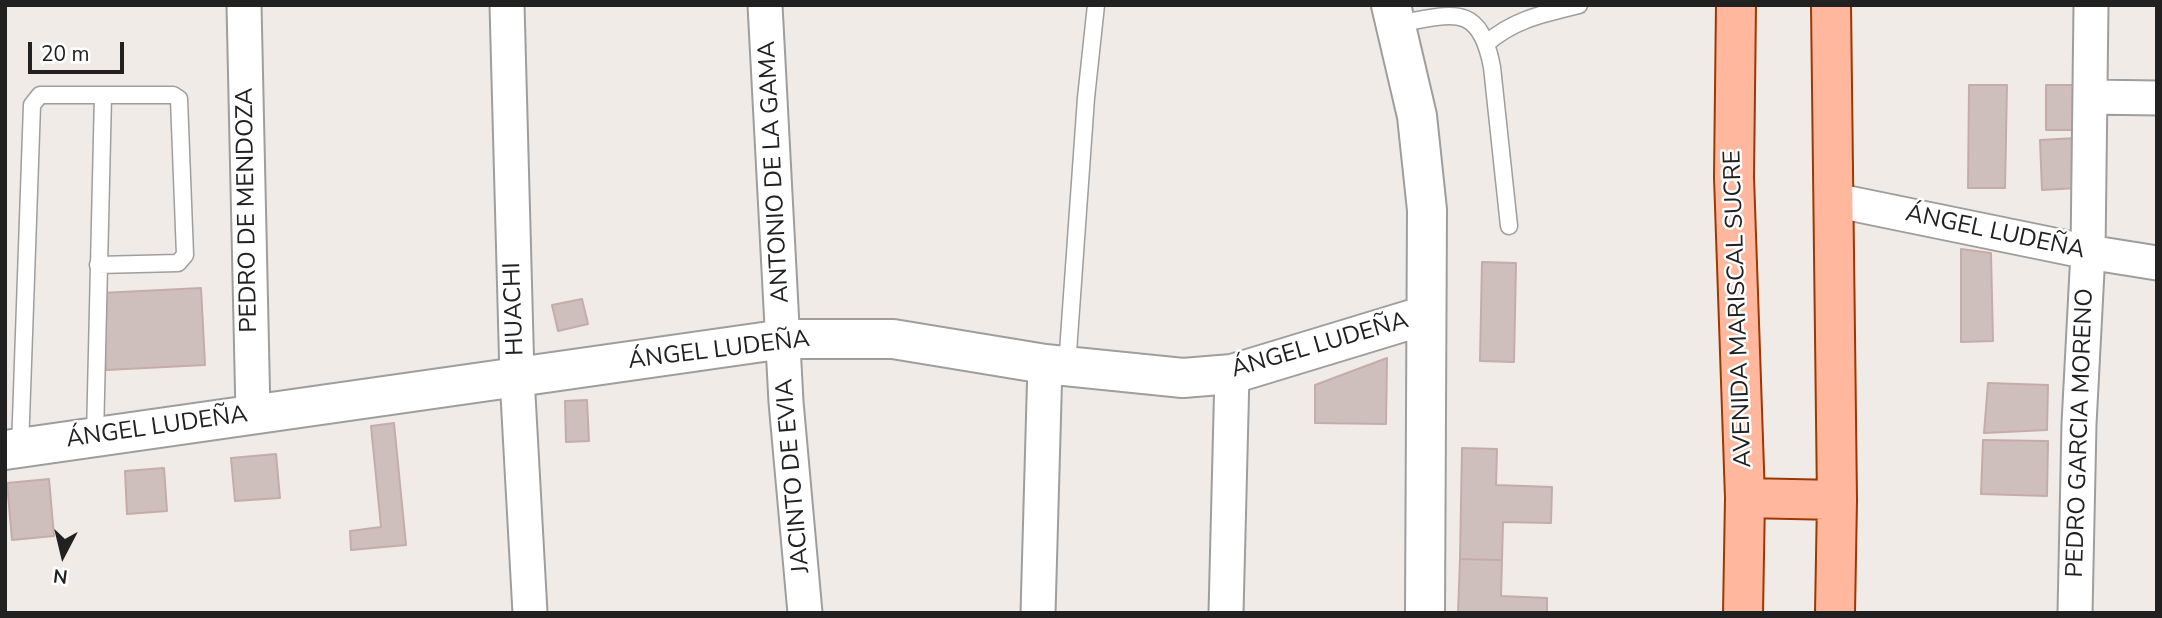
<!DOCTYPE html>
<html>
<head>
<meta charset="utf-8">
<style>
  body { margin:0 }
  #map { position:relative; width:2162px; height:618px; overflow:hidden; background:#f1ebe7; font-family:"Nunito Sans",sans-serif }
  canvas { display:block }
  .frame { position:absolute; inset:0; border:7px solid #212121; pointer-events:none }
  .north { position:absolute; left:28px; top:520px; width:70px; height:70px; -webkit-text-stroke:5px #fff; paint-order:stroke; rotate:187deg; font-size:19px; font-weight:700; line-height:28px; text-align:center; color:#212121 }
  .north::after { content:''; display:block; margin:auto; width:24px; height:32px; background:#212121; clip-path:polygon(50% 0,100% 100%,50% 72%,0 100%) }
  .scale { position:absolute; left:28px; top:42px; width:96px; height:32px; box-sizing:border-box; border:4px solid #212121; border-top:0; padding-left:9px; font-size:21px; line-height:24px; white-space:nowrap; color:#212121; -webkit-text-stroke:5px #fff; paint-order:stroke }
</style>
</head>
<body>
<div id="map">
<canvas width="2162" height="618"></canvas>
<div class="frame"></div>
<div class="north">N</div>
<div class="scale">20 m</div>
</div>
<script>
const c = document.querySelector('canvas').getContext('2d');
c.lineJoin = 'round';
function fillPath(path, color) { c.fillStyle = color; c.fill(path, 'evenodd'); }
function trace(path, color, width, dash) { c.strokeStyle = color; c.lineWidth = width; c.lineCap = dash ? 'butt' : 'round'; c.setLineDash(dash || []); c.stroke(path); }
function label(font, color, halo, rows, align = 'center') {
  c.font = font + ' "Nunito Sans",sans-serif'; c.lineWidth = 5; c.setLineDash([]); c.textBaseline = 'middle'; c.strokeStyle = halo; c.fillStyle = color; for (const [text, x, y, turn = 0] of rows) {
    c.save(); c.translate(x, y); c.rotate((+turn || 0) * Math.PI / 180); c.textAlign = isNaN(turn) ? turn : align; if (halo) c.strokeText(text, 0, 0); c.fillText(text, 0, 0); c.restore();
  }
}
const building = new Path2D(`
  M1969 85H2007L2005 188H1968Z
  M2046 85H2081V130H2046Z
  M2077 138 2079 188 2042 190 2040 140Z
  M1961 249 1991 253 1993 341 1961 342Z
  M1482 262 1516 263 1514 362 1480 361Z
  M201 288 205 365 106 370 101 293Z
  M582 299 588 324 558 331 552 305Z
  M1387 358 1386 424 1315 423V385Z
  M1988 383 2048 385 2047 430 1984 433Z
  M587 400 589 441 566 442 565 401Z
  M394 423 406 545 351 550 350 531 381 527 371 426Z
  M1983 440 2048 441 2047 496 1981 494Z
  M1462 448 1497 449 1496 485 1552 487 1551 523 1503 522 1502 560 1460 559Z
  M276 454 280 498 235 501 231 458Z
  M164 468 167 511 127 514 125 471Z
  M49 479 54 536 12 540 7 483Z
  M1460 559 1502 560 1501 596 1547 598V613H1458Z`);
const service = new Path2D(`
  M1396 24C1451 15 1479 0 1492 67L1509 226
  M1487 43C1515 19 1543 14 1579 5
  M98 265 178 263 185 255 179 99 173 95H103
  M1067 366 1086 98 1096 5
  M20 448 32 105 40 95H103L95 437`);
const minor = new Path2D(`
  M244 5 253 414
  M507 5 517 377 530 613
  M765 5 786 402 805 613
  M2090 97 2157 98
  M1834 200 2088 252 2157 263
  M1038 613 1045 364
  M1226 613 1232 374
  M2075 613 2079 424 2088 252 2091 5`);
const tertiary = new Path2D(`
  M1391 5 1417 116 1427 210 1425 613
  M5 450 784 339H893L1045 364 1183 378 1232 374 1426 315`);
const primary = new Path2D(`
  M1736 5 1734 177 1745 498 1743 613
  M1831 5 1837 500 1835 613
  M1745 498 1837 500`);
const streetNames = [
  ["ANTONIO DE LA GAMA",775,172,-93],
  ["PEDRO DE MENDOZA",248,210,-91],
  ["ÁNGEL LUDEÑA",1995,233,12],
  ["HUACHI",515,309,-92],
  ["AVENIDA MARISCAL SUCRE",1739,309,-92],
  ["ÁNGEL LUDEÑA",1320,346,-16],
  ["ÁNGEL LUDEÑA",719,351,-7],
  ["ÁNGEL LUDEÑA",157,428,-8],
  ["PEDRO GARCIA MORENO",2081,433,-88],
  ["JACINTO DE EVIA",794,476,-95]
];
fillPath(building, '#cebfbd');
trace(building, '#c4aca8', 2);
trace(service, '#9e9e9e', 19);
trace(minor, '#9e9e9e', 37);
trace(tertiary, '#9e9e9e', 42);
trace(primary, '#9d3900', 42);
trace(service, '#fff', 16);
trace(minor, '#fff', 33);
trace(tertiary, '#fff', 38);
trace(primary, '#ffb79e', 38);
label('24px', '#212121', '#fff', streetNames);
</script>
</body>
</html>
